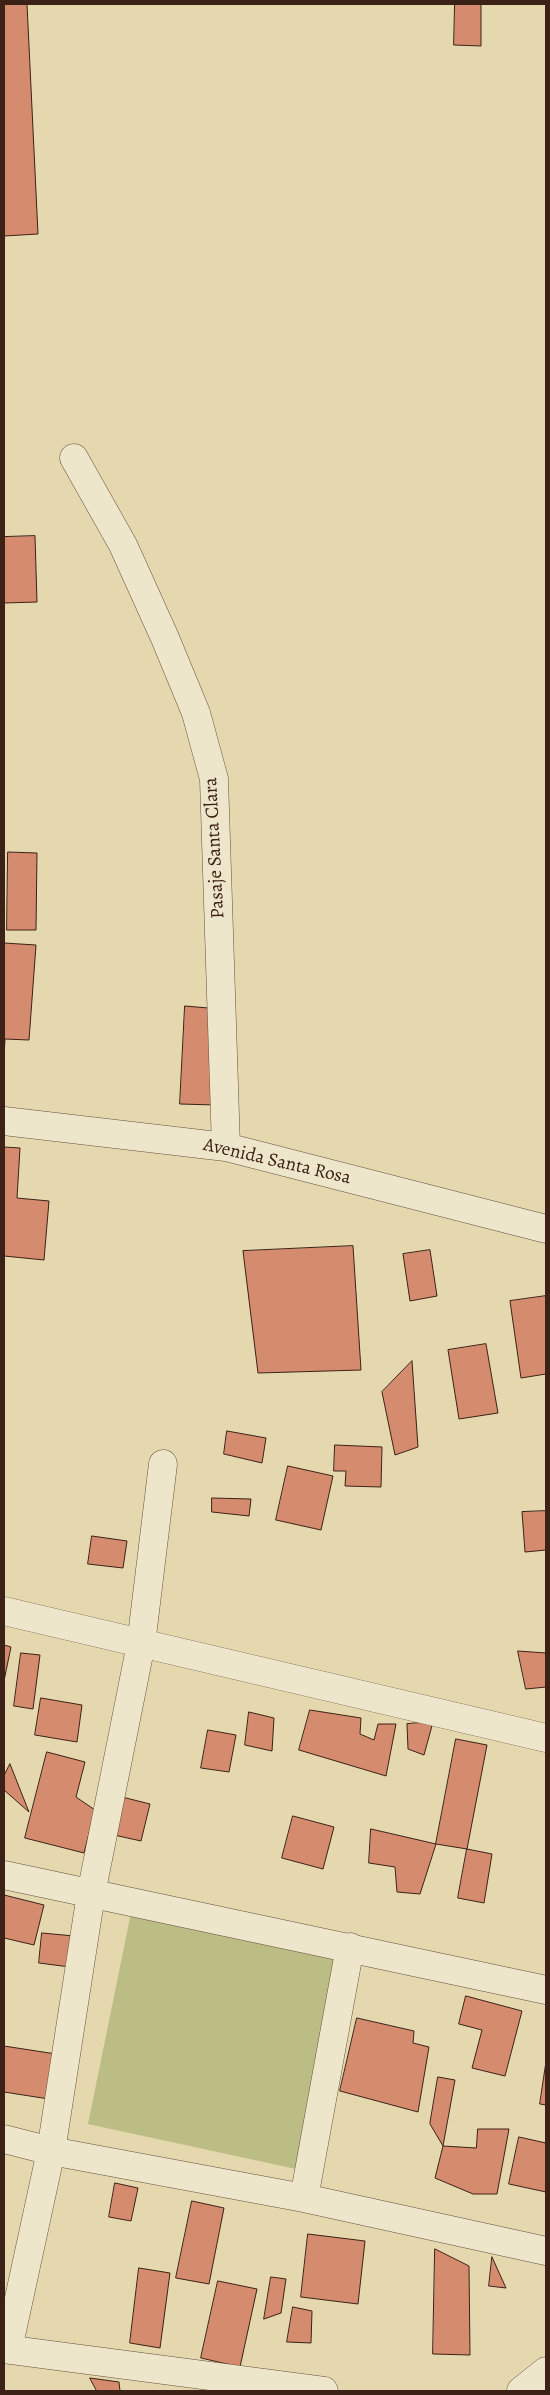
<!DOCTYPE html>
<html>
<head>
<meta charset="utf-8">
<style>
  body { margin:0 }
  #map { position:relative; width:550px; height:2395px; overflow:hidden; background:#e5d8af; font-family:Alegreya,serif }
  canvas { display:block }
  .frame { position:absolute; inset:0; border:5px solid #3c2116; pointer-events:none }
</style>
</head>
<body>
<div id="map">
<canvas width="550" height="2395"></canvas>
<div class="frame"></div>
</div>
<script>
const c = document.querySelector('canvas').getContext('2d');
c.lineJoin = 'round';
function fillPath(path, color) { c.fillStyle = color; c.fill(path, 'evenodd'); }
function trace(path, color, width, dash) { c.strokeStyle = color; c.lineWidth = width; c.lineCap = dash ? 'butt' : 'round'; c.setLineDash(dash || []); c.stroke(path); }
function label(font, color, halo, rows, align = 'center') {
  c.font = font + ' Alegreya,serif'; c.lineWidth = 4; c.setLineDash([]); c.textBaseline = 'middle'; c.strokeStyle = halo; c.fillStyle = color; for (const [text, x, y, turn = 0] of rows) {
    c.save(); c.translate(x, y); c.rotate((+turn || 0) * Math.PI / 180); c.textAlign = isNaN(turn) ? turn : align; if (halo) c.strokeText(text, 0, 0); c.fillText(text, 0, 0); c.restore();
  }
}
const green = new Path2D(`
  M132 1908 341 1953 296 2169 88 2124Z`);
const building = new Path2D(`
  M4 4H27L38 234 4 236Z
  M455 4H481V46L454 45Z
  M35 536 37 602 4 603V537Z
  M8 852 37 853 36 930H7Z
  M4 943 36 945 29 1040 5 1039 4 1056Z
  M185 1006 220 1009 215 1105 180 1104Z
  M4 1147 20 1148 17 1198 49 1201 44 1260 4 1256Z
  M353 1246 361 1370 258 1373 243 1251Z
  M430 1250 437 1296 410 1301 403 1254Z
  M546 1296V1374L521 1378 510 1301Z
  M486 1344 498 1413 459 1419 448 1350Z
  M412 1361 418 1447 395 1455 382 1392Z
  M227 1431 266 1438 262 1463 224 1454Z
  M335 1445 382 1447 381 1487 345 1486 346 1471H334Z
  M288 1466 333 1476 321 1530 276 1520Z
  M212 1498 251 1499 249 1516 212 1512Z
  M546 1511V1550L525 1552 522 1512Z
  M92 1536 127 1541 123 1568 88 1564Z
  M4 1645 11 1647 4 1681Z
  M518 1651 546 1653V1687L526 1689Z
  M21 1653 40 1655 33 1709 14 1706Z
  M41 1698 82 1705 77 1742 35 1735Z
  M310 1710 361 1718 360 1734 374 1740 378 1724H396L386 1776 299 1750Z
  M249 1712 274 1718 272 1751 245 1745Z
  M433 1722 424 1755 408 1749 407 1724Z
  M208 1730 236 1735 229 1772 201 1768Z
  M456 1739 487 1745 467 1849 436 1844Z
  M47 1752 85 1762 76 1797 95 1810 84 1853 25 1838Z
  M10 1764 29 1812 4 1790V1776Z
  M114 1795 150 1804 141 1841 105 1833Z
  M293 1816 334 1827 323 1869 282 1858Z
  M371 1829 436 1844 420 1894 397 1892 395 1867 369 1863Z
  M467 1849 492 1854 484 1903 458 1898Z
  M4 1895 44 1905 34 1945 4 1938Z
  M42 1933 74 1936 70 1967 39 1963Z
  M466 1996 522 2011 505 2076 472 2068 482 2030 459 2024Z
  M357 2018 414 2031 413 2043 429 2047 418 2112 340 2091Z
  M4 2046 56 2054 49 2099 4 2092Z
  M546 2062V2105L540 2104Z
  M438 2077 455 2080 443 2146 430 2124Z
  M478 2129H509L497 2194H473L435 2178 443 2146 476 2148Z
  M519 2137 546 2143V2192L509 2184Z
  M115 2183 138 2188 131 2221 109 2217Z
  M192 2201 224 2208 209 2284 176 2278Z
  M308 2234 365 2241 358 2304 301 2297Z
  M435 2249 469 2266 470 2355 433 2354Z
  M492 2257 506 2288 489 2286Z
  M139 2268 170 2273 160 2348 130 2343Z
  M271 2277 286 2279 281 2313 264 2319Z
  M218 2281 257 2289 240 2367 201 2358Z
  M293 2307 312 2311 311 2343 287 2342Z
  M90 2378 119 2382 120 2391H97Z`);
const minor = new Path2D(`
  M74 458 123 545 165 638 196 713 214 779 226 1147
  M4 1121 226 1147 546 1229
  M4 1611 546 1738
  M4 1875 546 1990
  M4 2139 51 2151 304 2198 546 2251
  M304 2198 350 1947
  M4 2349 324 2391
  M8 2349 51 2151 91 1894 141 1644 163 1464
  M521 2391 546 2371`);
const streetNames = [
  ["Pasaje Santa Clara",215,848,-93],
  ["Avenida Santa Rosa",277,1162,13]
];
fillPath(green, '#bcbc85');
fillPath(building, '#d48b6e');
trace(building, '#3c2116', 1);
trace(minor, '#664f3c', 29);
trace(minor, '#eee6cb', 28);
label('19px', '#3c2116', '#eee6cb', streetNames);
</script>
</body>
</html>
